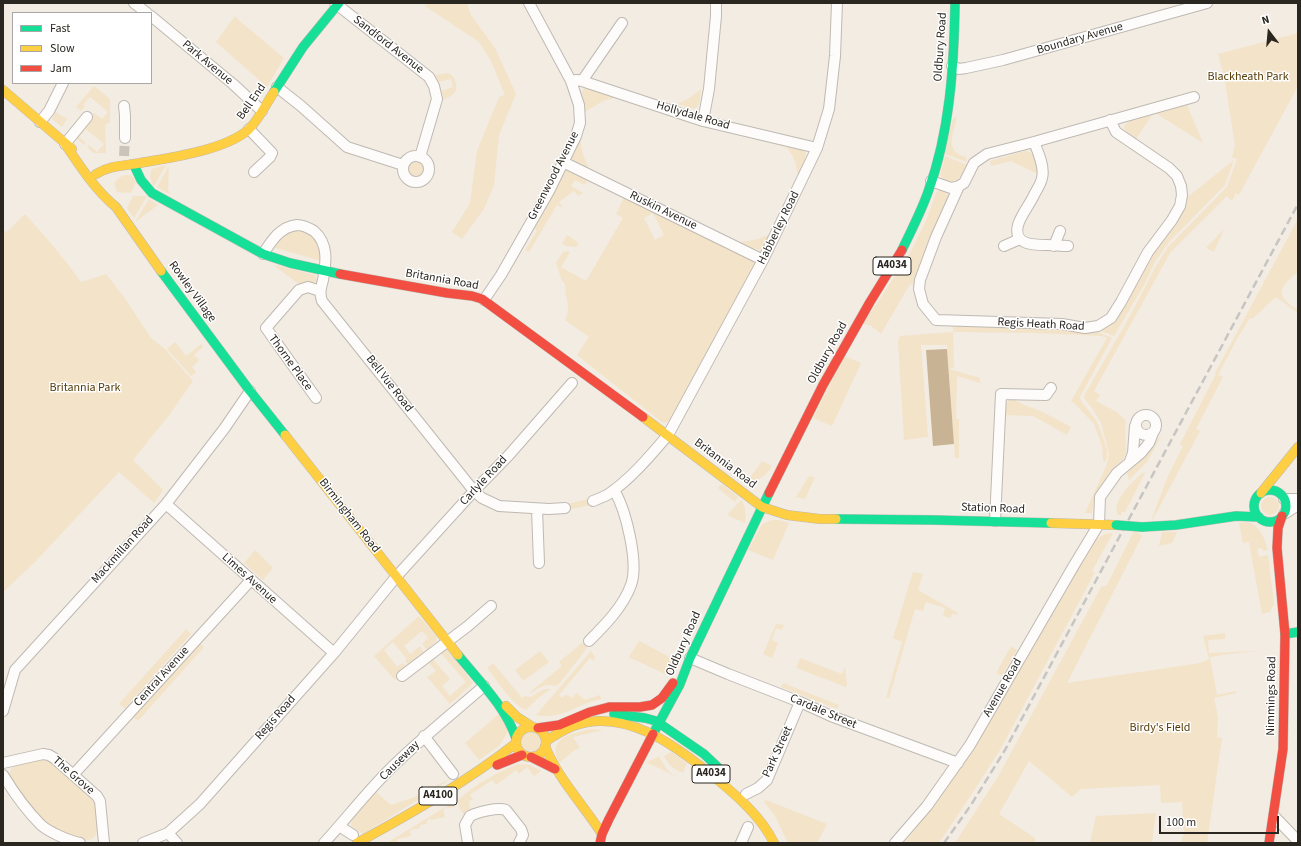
<!DOCTYPE html>
<html>
<head>
<meta charset="utf-8">
<style>
  body { margin:0 }
  #map { position:relative; width:1301px; height:846px; overflow:hidden; background:#f3ece2; font-family:"Source Sans 3",sans-serif }
  canvas { display:block }
  .frame { position:absolute; inset:0; border:4px solid #2a2620; pointer-events:none }
  .legend { position:absolute; left:12px; top:12px; width:140px; height:72px; box-sizing:border-box; background:#fff; border:1px solid #aaa8a6; margin:0; padding:5px 7px; list-style:none; font-size:12px; color:#2a2620 }
  .legend li { display:flex; align-items:center; gap:8px; height:20px }
  .legend b { width:20px; border:1px solid #aaa8a6 }
  .north { position:absolute; left:1249px; top:12px; width:40px; height:40px; -webkit-text-stroke:3px #fff; paint-order:stroke; rotate:344deg; font-size:11px; font-weight:700; line-height:16px; text-align:center; color:#2a2620 }
  .north::after { content:''; display:block; margin:auto; width:14px; height:18px; background:#2a2620; clip-path:polygon(50% 0,100% 100%,50% 72%,0 100%) }
  .scale { position:absolute; left:1159px; top:816px; width:120px; height:18px; box-sizing:border-box; border:2px solid #2a2620; border-top:0; padding-left:5px; font-size:12px; line-height:14px; white-space:nowrap; color:#2a2620; -webkit-text-stroke:3px #fff; paint-order:stroke }
</style>
</head>
<body>
<div id="map">
<canvas width="1301" height="846"></canvas>
<div class="frame"></div>
<ul class="legend">
<li><b style="height:5px;background:#16e098"></b>Fast</li>
<li><b style="height:5px;background:#ffcf43"></b>Slow</li>
<li><b style="height:5px;background:#f24e42"></b>Jam</li>
</ul>
<div class="north">N</div>
<div class="scale">100 m</div>
</div>
<script>
const c = document.querySelector('canvas').getContext('2d');
c.lineJoin = 'round';
function fillPath(path, color) { c.fillStyle = color; c.fill(path, 'evenodd'); }
function trace(path, color, width, dash) { c.strokeStyle = color; c.lineWidth = width; c.lineCap = dash ? 'butt' : 'round'; c.setLineDash(dash || []); c.stroke(path); }
function label(font, color, halo, rows, align = 'center') {
  c.font = font + ' "Source Sans 3",sans-serif'; c.lineWidth = 3; c.setLineDash([]); c.textBaseline = 'middle'; c.strokeStyle = halo; c.fillStyle = color; for (const [text, x, y, turn = 0] of rows) {
    c.save(); c.translate(x, y); c.rotate((+turn || 0) * Math.PI / 180); c.textAlign = isNaN(turn) ? turn : align; if (halo) c.strokeText(text, 0, 0); c.fillText(text, 0, 0); c.restore();
  }
}
const green = new Path2D(`
  M427 3H467L471 15 495 48 516 94 499 135 494 185 484 209 462 239 452 232 470 203 477 151 499 97 505 95 491 61 479 42 425 6Z
  M235 16 242 23 284 58 267 87 216 42Z
  M1298 33V86L1239 195 1235 193V196L1232 201 1227 196 1170 253 1094 391 1100 395 1096 401 1117 412 1126 421 1125 427 1126 453 1123 459 1111 471 1098 490 1095 495 1092 513H1085L1107 464 1109 454 1101 423 1092 408 1084 398 1085 394 1129 318 1156 266 1168 247 1227 187 1237 159 1232 157 1235 145 1224 76 1218 54Z
  M448 73C454 75 459 86 455 92 452 96 446 99 441 100L443 95 441 91 453 87 451 79 438 82 436 75Z
  M94 86 110 99V122L105 125 106 153H94L87 147 89 145 97 152 104 144 86 129 79 137 86 143 84 145 75 137 94 113 102 119 108 112 90 97 83 105 85 106 81 111 76 107Z
  M587 87 617 97 603 101 585 112 582 92 584 88Z
  M701 89C700 96 701 106 694 109L677 104 691 97Z
  M1187 105 1203 143 1157 114Z
  M56 112 67 119 62 127 52 119Z
  M1152 115 1136 139 1125 132 1124 126 1130 121Z
  M953 118H957C953 135 944 151 966 157L967 162 945 154Z
  M580 136C581 147 583 159 590 169L574 162 571 156Z
  M786 147C793 148 801 148 806 153L805 159 798 177C797 166 794 155 786 147Z
  M1025 151C1036 152 1039 165 1038 174L1011 161 991 166 990 161Z
  M945 156 967 165C961 173 960 184 948 181 944 180 942 179 940 175Z
  M406 169a10 10 0 1 1 20 0a10 10 0 1 1-20 0Z
  M1234 160 1225 185 1169 242 1155 262 1144 285 1114 336 1096 329C1117 302 1138 274 1158 246 1172 226 1182 221 1186 196L1190 195Z
  M166 165 154 186C150 181 149 175 152 169L158 167Z
  M169 166 168 190 171 195 157 187Z
  M567 169 588 179 585 185 575 180 571 186 583 193 578 196 574 191 559 202 563 208 557 205 529 252 525 250 537 231 534 228Z
  M126 175 132 176 136 182 131 193 117 192 114 183 120 177Z
  M939 190 944 191 948 195V201L915 285 910 284 881 334 870 325 863 324 909 255 925 223 936 193Z
  M133 196H147L134 218 127 208Z
  M624 197 750 258 755 262V264L672 419C667 423 664 424 659 420L577 355 589 337 565 320C570 310 568 303 565 292L566 289 564 282 562 281 556 263 563 252 568 251 570 252 561 267 586 281 623 218 616 214ZM653 213 664 235 655 240 644 218Z
  M149 199 158 205 135 222Z
  M25 214C45 236 64 258 81 282L106 274 124 297 151 338 164 348 193 381 170 414 133 460 163 490 154 503 119 472 34 563 3 592V230L7 232Z
  M1298 219V272C1290 279 1275 289 1285 300 1288 304 1294 307 1298 310V313L1276 297 1252 319 1250 318 1237 339 1218 375 1223 377 1196 429 1200 431 1153 519 1152 518 1167 478 1183 446 1180 444 1216 374 1215 373Z
  M293 228 308 230 319 242 322 261 272 247 275 240Z
  M1224 229 1214 252 1206 248Z
  M772 233 764 248 761 250 752 248 739 242C752 241 761 239 772 233Z
  M567 235 579 243 576 247 566 246 562 244Z
  M275 265 315 275 317 281 313 285H300L276 267Z
  M953 326 1063 327 1093 330 1112 338 1080 397 1081 401 1096 420 1100 429 1107 450V458L1105 462 1103 461 1102 446 1094 424 1074 403 1071 401 1107 338 1101 336 1035 333 953 332 954 367 949 369 980 378V383L957 376 956 419H959V458H955L947 345H921L928 437 904 440 898 341 900 336 953 332Z
  M175 342 186 356 201 344 203 347 194 355 199 360 192 367 196 372 191 376 167 349Z
  M844 356 861 363 832 426 813 418Z
  M1011 398 1024 405 1041 411 1071 427 1067 435 1033 416 1005 415 1006 404Z
  M1162 434 1147 462 1129 480 1127 473 1141 460Z
  M762 461 772 466C766 476 759 481 747 482Z
  M1146 471 1125 512H1121V515H1118C1110 502 1135 478 1146 471Z
  M809 476 815 477 805 499 796 497Z
  M722 484 738 497 735 502 718 488Z
  M1261 506a9 9 0 1 1 18 0a9 9 0 1 1-18 0Z
  M588 499 590 505 568 510 567 504Z
  M741 500C746 506 746 515 745 523L727 515Z
  M773 520H779L789 523 773 560 748 550 761 526 764 523Z
  M1246 522C1259 523 1265 539 1268 550L1263 551 1262 548 1257 549 1259 557 1268 555 1274 604 1270 612 1262 614 1249 542 1243 543 1239 523Z
  M1134 531 1139 533 1142 536 1067 683 1200 663 1209 659 1203 636 1225 633V639L1208 640 1209 653 1259 651 1229 654 1210 657 1217 695 1236 691V693L1214 698 1218 717 1217 737 1222 738 1207 843H1181L1184 832 1182 802 1161 803 1160 785 1081 789 1072 797 1029 761 999 814 1035 838V843H955L999 775 1101 587 1107 585Z
  M1162 532H1177L1172 543 1159 546Z
  M1113 533 1092 571 1095 572 1000 750 964 806 939 843H904L938 800 982 733 1094 541 1105 534Z
  M255 550 273 568 263 580 244 563Z
  M913 572 923 574 918 590 958 613 956 615 952 614 951 618 943 616 945 608 926 602 923 611 915 609 889 698H886L902 642 893 638Z
  M419 616 436 636 437 640 427 650 422 644 428 638 422 631 404 646 410 654 420 646 424 652 408 664 405 661 407 659 393 642 384 650 397 667 403 663 406 666 396 674 398 678 395 680 374 656Z
  M776 624 784 625 782 630 776 628 772 640 778 643 772 658 763 654Z
  M186 629 191 634 125 708 119 704Z
  M639 641 677 661 669 676 629 657Z
  M583 642 587 648 560 683 555 686C546 683 539 688 531 693H529L562 666 559 662Z
  M199 643 204 647 138 721 133 717Z
  M1011 646 1017 650 1002 676 996 673Z
  M446 648 473 683 450 704 427 677 436 671 429 663V660L431 657 450 679 442 686 450 696 466 682 439 651Z
  M540 651 549 662 523 681 515 670Z
  M591 651 595 657 594 661 590 658 559 695 562 698 566 694 572 698 577 693 585 700 600 695 601 699C576 704 563 720 536 715Z
  M800 658 842 674 845 667 847 685 846 687 796 668Z
  M493 663 522 698 525 696 531 697C538 693 543 688 551 689L538 698 526 710C513 706 496 679 487 668Z
  M783 683 839 705 837 709 781 687Z
  M500 713 509 730 499 746 479 760 465 743Z
  M591 729 603 730 573 737 580 748 575 750 559 763C546 737 572 734 591 729Z
  M521 742a10 10 0 1 1 20 0a10 10 0 1 1-20 0Z
  M671 752 687 763 683 773C674 769 668 765 664 756Z
  M659 757 668 771 677 777 646 762Z
  M41 760C56 761 62 769 72 778 80 785 89 792 95 801 101 810 102 840 87 840 80 840 72 837 66 834 56 829 44 823 36 814 26 803 18 789 9 777 10 761 28 761 41 760Z
  M518 764 530 765 541 771 534 776 527 767 519 774 516 770 496 785 492 780 470 795 473 800 469 801 470 809 464 815 460 809 458 800C474 785 497 772 518 764Z
  M451 779 363 834 351 826 352 820 376 792 391 805 415 797 425 789 426 790Z
  M766 800 827 824 817 843H788L775 816 764 802Z
  M455 801V807L448 808V807L443 809 445 817 431 820 430 818 427 820V824L420 825V828L410 830 411 836 397 839V843H387Z
  M1156 813 1152 843H1090L1096 816Z`);
const water = new Path2D(`
  M947 349 954 444 933 446 926 350Z`);
const streetTunnel = new Path2D(`
  M124 156 125 138`);
const street = new Path2D(`
  M134 3 147 13
  M335 3 429 77 434 86 437 99 420 157
  M151 16 233 84 262 111
  M952 66 959 69 966 68 1003 60 1207 3
  M571 81 577 80 582 81 703 121 817 148
  M582 81 622 23
  M277 87 301 106 347 147 403 165
  M124 106 125 115V138
  M703 121 709 89 716 16V3
  M40 122 49 111 63 83
  M249 129 272 153 270 157 254 172
  M1034 142C1038 152 1045 167 1042 178 1041 184 1037 189 1034 195 1030 204 1021 215 1018 225 1013 245 1033 245 1047 245 1054 245 1061 246 1068 246
  M65 144 87 117
  M403 169a13 13 0 1 1 26 0a13 13 0 1 1-26 0Z
  M563 162 763 260
  M931 181 951 188 959 186 964 183 974 163 987 154 1034 142 1194 97
  M959 186 936 237 920 280 919 289 923 304 936 320 1062 324 1085 328 1098 326 1111 318 1121 302 1148 252 1172 220 1180 206 1182 195 1181 186 1177 176 1169 168 1116 132 1110 120
  M1004 246 1020 239
  M1054 246 1060 231
  M263 254C272 240 280 227 297 225 303 225 309 228 314 231 329 244 326 263 323 280 321 288 319 292 322 301L474 491 482 498 499 506 549 509 565 508
  M484 300 501 275 549 191 576 136 580 123 579 105 571 81 529 3
  M316 398 266 328 299 290 308 287 320 291
  M1136 425a10 10 0 1 1 20 0a10 10 0 1 1-20 0Z
  M1130 461 1133 453 1135 426
  M1284 499H1298
  M593 501C598 499 603 497 607 495 629 481 651 455 668 435L763 260 817 148 829 109 835 56 837 3
  M166 504 334 653
  M537 509 539 563
  M1284 514 1298 505
  M995 521 1001 394 1046 395 1051 388
  M589 641C605 625 623 607 631 585 639 563 626 510 614 490
  M690 658 728 674 800 702 831 716 958 763
  M402 676 468 626 491 606
  M3 711 15 670 166 504 224 429 250 391
  M424 736 453 774
  M3 763 43 754 49 755 54 758 97 796 100 801 104 843
  M3 775C14 793 26 810 41 825 49 832 69 841 80 843
  M73 775 251 580
  M746 794 758 788 767 780 800 702
  M1274 816 1298 841
  M339 826 353 835
  M168 833 177 843
  M143 843 168 833 200 804 334 653 396 577 474 491 509 455 572 383
  M324 843C346 819 366 793 389 770 419 740 452 714 484 686
  M468 843 465 825 470 816C478 812 498 807 506 810L521 829 523 835 519 843
  M741 843 748 827
  M895 843 927 806 970 745 1073 567 1099 524 1100 497 1117 473 1141 453 1149 443 1153 433`);
const fast = new Path2D(`
  M274 92 303 47 339 3
  M134 165 141 180 152 193 263 254 290 263 340 274
  M902 250C911 231 921 212 928 192 950 132 954 66 955 3
  M161 271 250 391 285 435
  M1254 506a16 16 0 1 1 32 0a16 16 0 1 1-32 0Z
  M836 519 934 520 1051 523
  M1142 527 1176 525 1236 516 1259 517
  M1285 634 1298 632
  M458 655C479 681 505 706 516 738
  M614 714 645 718 656 721 704 754 725 774
  M653 734 680 684 690 658 769 493`);
const slow = new Path2D(`
  M3 90 72 149
  M65 144C79 165 96 191 116 207L161 271
  M96 174C111 165 124 166 140 163 170 158 225 150 248 130 258 121 266 104 274 92
  M643 417 762 507 787 515 820 519H836
  M285 435 458 655
  M1261 493 1298 447
  M1051 523 1116 525
  M506 706 517 717 531 726
  M516 742a15 15 0 1 1 30 0a15 15 0 1 1-30 0Z
  M546 741C555 735 563 730 573 726 624 707 675 745 713 776 736 795 761 816 774 843
  M545 746C558 779 583 804 602 834
  M357 843C412 813 466 782 515 744`);
const jam = new Path2D(`
  M340 274 447 293 472 296 482 299 643 417
  M769 493 823 385 870 302 902 250
  M538 728 559 725 590 712 609 707H640L652 705 662 698 673 683
  M531 757 555 769
  M497 765 522 755
  M600 843 602 834 609 819 653 734
  M1269 843 1283 749 1285 634 1277 548 1278 528 1282 516`);
const rail = new Path2D(`
  M944 843 971 805 1005 750 1298 204`);
const fastBridge = new Path2D(`
  M1116 525 1142 527`);
const shields = [
  [892,266,38],
  [711,774,38],
  [438,796,38]
];
const shieldNames = [
  ["A4034",892,266],
  ["A4034",711,774],
  ["A4100",438,796]
];
const streetNames = [
  ["Boundary Avenue",1080,39,-16],
  ["Sandford Avenue",388,45,38],
  ["Oldbury Road",941,47,-86],
  ["Park Avenue",207,63,40],
  ["Bell End",252,102,-55],
  ["Hollydale Road",693,116,16],
  ["Greenwood Avenue",554,176,-63],
  ["Ruskin Avenue",663,211,26],
  ["Habberley Road",779,228,-64],
  ["Britannia Road",442,280,10],
  ["Rowley Village",192,292,54],
  ["Regis Heath Road",1041,325,3],
  ["Oldbury Road",828,353,-61],
  ["Thorne Place",290,363,54],
  ["Bell Vue Road",389,384,52],
  ["Britannia Road",725,464,37],
  ["Carlyle Road",484,481,-47],
  ["Station Road",993,509,2],
  ["Birmingham Road",349,516,52],
  ["Mackmillan Road",123,550,-48],
  ["Limes Avenue",249,579,42],
  ["Oldbury Road",684,644,-66],
  ["Central Avenue",162,677,-48],
  ["Avenue Road",1003,688,-60],
  ["Nimmings Road",1272,696,-89],
  ["Cardale Street",823,712,23],
  ["Regis Road",276,718,-49],
  ["Park Street",778,752,-65],
  ["Causeway",400,761,-45],
  ["The Grove",73,776,41]
];
const parkNames = [
  ["Blackheath Park",1248,77],
  ["Britannia Park",85,388],
  ["Birdy's Field",1160,728]
];
fillPath(green, '#f3e3c9');
fillPath(water, '#c8b495');
trace(streetTunnel, '#cbc4bb', 10, [10, 5]);
trace(street, '#beb9b2', 12);
trace(fast, '#beb9b2', 10);
trace(slow, '#beb9b2', 10);
trace(jam, '#beb9b2', 10);
trace(street, '#fdfcfb', 10);
trace(fast, '#16e098', 9);
trace(slow, '#ffcf43', 9);
trace(jam, '#f24e42', 9);
trace(rail, '#c7c5c3', 2.5, [8, 4]);
trace(fastBridge, '#beb9b2', 10, []);
trace(fastBridge, '#16e098', 9);
for (const [x, y, w] of shields) { const box = new Path2D(); box.roundRect(x - w / 2, y - 9, w, 18, 3); c.fillStyle = '#fff'; c.fill(box); trace(box, '#2a2620', 1); }
label('bold 11px', '#2a2620', null, shieldNames);
label('12px', '#2a2620', '#fff', streetNames);
label('12px', '#553c07', '#fff', parkNames);
</script>
</body>
</html>
